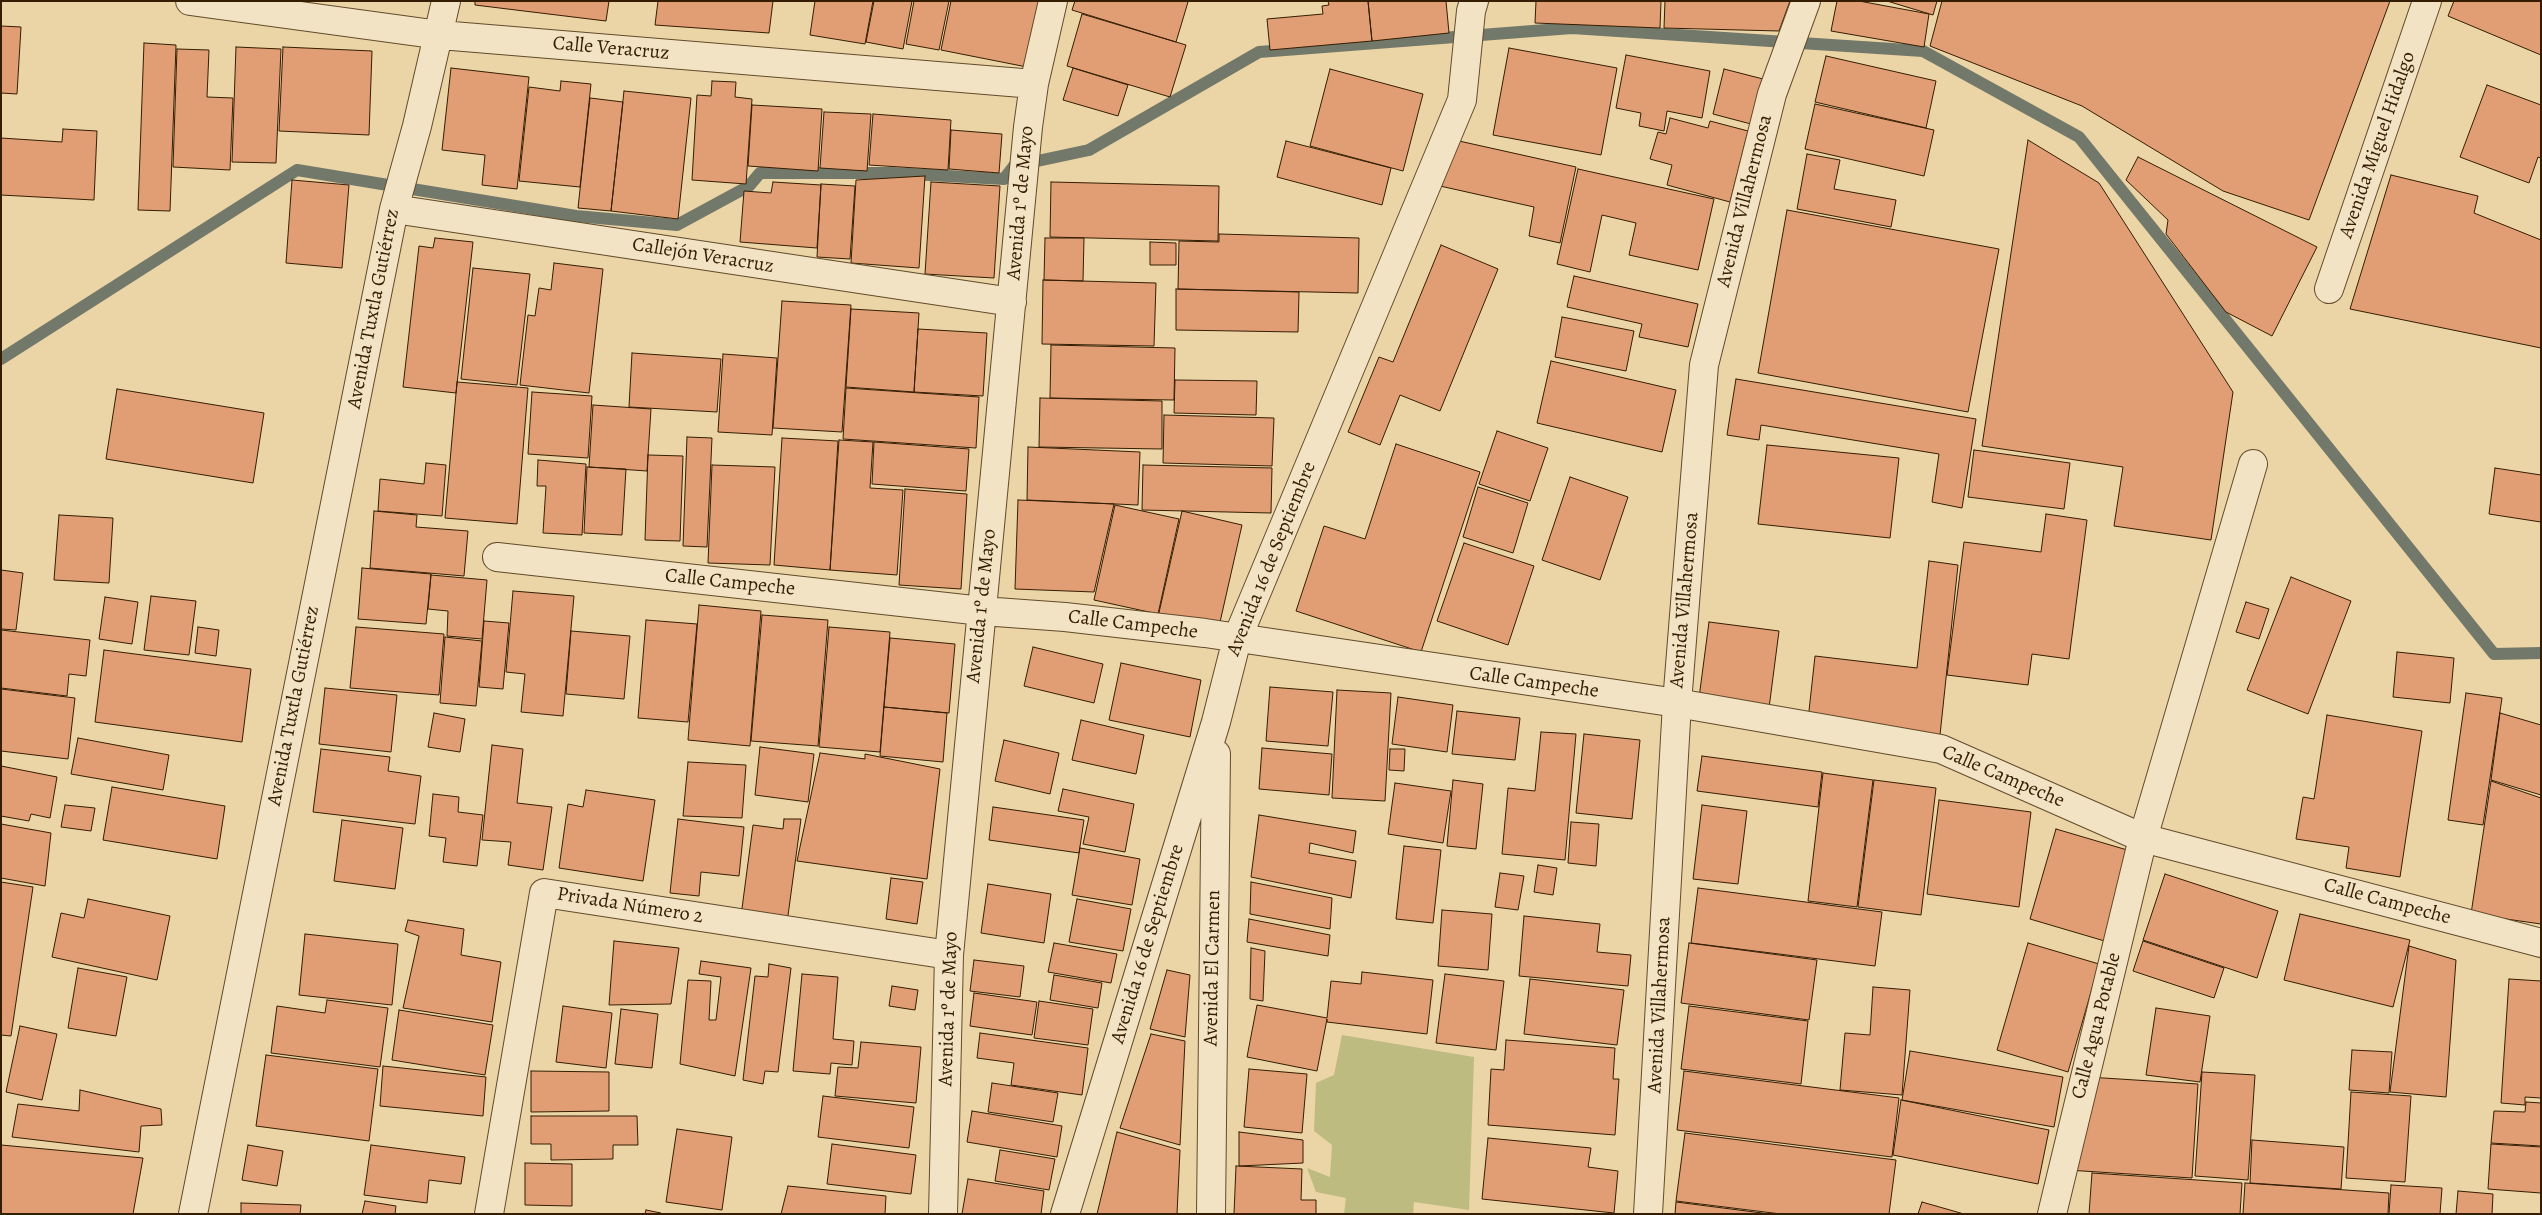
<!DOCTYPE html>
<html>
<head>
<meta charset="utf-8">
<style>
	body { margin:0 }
	#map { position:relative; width:2542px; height:1215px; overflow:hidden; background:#ebd4a5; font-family:Alegreya,serif }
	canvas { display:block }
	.frame { position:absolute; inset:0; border:2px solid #351d02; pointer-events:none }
</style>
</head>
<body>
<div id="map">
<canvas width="2542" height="1215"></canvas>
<div class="frame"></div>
</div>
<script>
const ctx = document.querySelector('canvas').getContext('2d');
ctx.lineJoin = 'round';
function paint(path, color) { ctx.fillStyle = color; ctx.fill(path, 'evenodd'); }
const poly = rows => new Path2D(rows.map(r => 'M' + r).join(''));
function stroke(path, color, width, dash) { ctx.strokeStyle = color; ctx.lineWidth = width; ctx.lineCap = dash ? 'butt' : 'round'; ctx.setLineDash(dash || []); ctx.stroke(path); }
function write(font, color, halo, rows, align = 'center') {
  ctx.font = font + ' Alegreya,serif'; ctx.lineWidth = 5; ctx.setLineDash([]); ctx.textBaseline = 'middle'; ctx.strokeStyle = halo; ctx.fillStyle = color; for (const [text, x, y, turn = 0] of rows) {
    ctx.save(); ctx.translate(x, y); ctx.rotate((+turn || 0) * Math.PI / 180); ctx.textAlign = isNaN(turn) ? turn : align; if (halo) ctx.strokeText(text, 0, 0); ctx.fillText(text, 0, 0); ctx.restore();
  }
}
paint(poly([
	[1342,1035,1474,1057,1469,1210,1414,1202,1413,1214,1344,1214,1346,1198,1316,1192,1307,1168,1330,1177,1332,1145,1314,1131,1316,1083,1334,1075]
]), '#bebb81');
stroke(poly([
	[1,359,297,170,576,216,677,225,749,186,760,173,891,173,1004,179,1014,166,1089,150,1259,52,1572,28,1923,51,2079,137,2494,654,2541,653]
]), '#72796a', 12);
const building = poly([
	[475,1,609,1,606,21,475,5,475,1],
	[658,1,773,1,769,33,655,25,658,1],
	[815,1,873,1,865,44,810,35,815,1],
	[874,1,912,1,903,49,866,42,874,1],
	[914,1,949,1,939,50,906,44,914,1],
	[951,1,1040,1,1027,67,941,50,951,1],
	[1075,1,1186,1,1188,2,1176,42,1072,10,1075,1],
	[1328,1,1368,1,1372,41,1270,50,1267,19,1323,14,1322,6,1329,5,1328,1],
	[1368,1,1446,1,1449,33,1372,41,1368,1],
	[1536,1,1661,1,1660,28,1535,23,1536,1],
	[1665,1,1790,1,1779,31,1664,28,1665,1],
	[1837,1,1859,1,1929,14,1924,47,1831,31,1837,1],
	[1887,1,1937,1,1933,15,1887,1],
	[1942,1,2390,1,2309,220,2223,191,2082,106,1930,46,1942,1],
	[2454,1,2541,1,2541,55,2448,16,2454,1],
	[1082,14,1186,45,1170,97,1067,66,1082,14],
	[1,26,21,27,17,94,1,93,1,26],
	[144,43,176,45,170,211,138,210,144,43],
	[236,47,281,49,276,163,232,162,236,47],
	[283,47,372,51,369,135,279,131,283,47],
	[1509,48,1617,68,1601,155,1493,135,1509,48],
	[177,49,209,50,207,97,233,98,230,170,173,167,177,49],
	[1626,55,1710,71,1702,118,1667,111,1664,131,1639,126,1641,113,1616,108,1626,55],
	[1826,56,1936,81,1926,128,1815,102,1826,56],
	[451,68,529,77,517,189,482,185,485,155,442,150,451,68],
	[1073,68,1128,85,1118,116,1063,100,1073,68],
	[1330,69,1423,94,1403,171,1310,146,1330,69],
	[1724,69,1763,79,1751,124,1713,114,1724,69],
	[561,81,591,84,580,187,519,181,529,87,560,91,561,81],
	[712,81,736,82,735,97,752,99,746,184,692,180,697,95,711,96,712,81],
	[2487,85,2541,105,2541,158,2538,157,2529,183,2460,157,2487,85],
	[624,91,691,98,678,219,611,211,624,91],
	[590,98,623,102,611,211,578,208,590,98],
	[1815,104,1934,130,1924,176,1805,149,1815,104],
	[752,105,822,109,818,171,748,166,752,105],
	[824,112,871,114,867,171,820,168,824,112],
	[873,114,951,120,948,170,869,165,873,114],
	[1670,118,1708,128,1710,121,1748,131,1730,202,1667,185,1672,165,1650,159,1658,132,1666,134,1670,118],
	[63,129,97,131,94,200,1,195,1,138,62,142,63,129],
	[951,130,1002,134,999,173,949,169,951,130],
	[1450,139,1576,167,1560,243,1529,236,1534,207,1440,186,1450,139],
	[2028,140,2099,183,2233,392,2211,540,2114,526,2123,467,1982,446,2028,140],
	[1286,141,1391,168,1382,205,1277,177,1286,141],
	[1807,154,1840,160,1834,189,1896,200,1891,227,1797,209,1807,154],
	[2138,157,2317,247,2272,336,2226,312,2166,234,2168,220,2126,180,2138,157],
	[1578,169,1714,199,1698,270,1629,255,1636,223,1602,215,1590,272,1557,264,1578,169],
	[2391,175,2478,196,2474,213,2541,240,2541,348,2350,309,2391,175],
	[925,176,919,268,851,263,856,180,925,176],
	[292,180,349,185,342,268,286,263,292,180],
	[773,182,821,185,817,248,740,242,744,191,771,193,773,182],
	[931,182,1000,186,994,278,925,274,931,182],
	[1051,182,1219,186,1218,241,1050,237,1051,182],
	[821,184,855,186,850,259,817,257,821,184],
	[1787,210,1999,249,1968,412,1758,373,1787,210],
	[1219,234,1359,238,1358,293,1178,289,1179,241,1219,242,1219,234],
	[435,238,473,242,456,393,403,387,419,246,433,248,435,238],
	[1045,238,1084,238,1083,281,1044,280,1045,238],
	[1150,242,1176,243,1176,265,1150,265,1150,242],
	[1441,245,1498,269,1440,411,1400,395,1380,445,1348,432,1379,357,1393,362,1441,245],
	[554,263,603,269,589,393,520,385,528,315,535,316,539,288,551,290,554,263],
	[473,268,530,274,517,385,461,379,473,268],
	[1574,276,1698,304,1688,347,1639,337,1642,324,1567,307,1574,276],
	[1043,280,1156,283,1154,346,1042,344,1043,280],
	[1176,289,1299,292,1298,332,1176,330,1176,289],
	[782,301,851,305,842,432,773,428,782,301],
	[851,309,919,313,914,392,846,387,851,309],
	[1562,317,1634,331,1626,371,1555,357,1562,317],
	[918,329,987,333,983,396,914,392,918,329],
	[1051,345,1175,348,1174,400,1050,398,1051,345],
	[632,353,721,359,717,412,629,407,632,353],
	[723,354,777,358,772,435,718,432,723,354],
	[1551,361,1676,390,1662,452,1537,423,1551,361],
	[1736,379,1976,419,1962,508,1932,502,1939,454,1761,425,1759,440,1727,435,1736,379],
	[1175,380,1257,381,1256,415,1174,413,1175,380],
	[457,382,528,388,517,524,445,518,457,382],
	[846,388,979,397,976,448,843,439,846,388],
	[117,389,264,413,253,483,106,459,117,389],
	[532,392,592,396,588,458,528,454,532,392],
	[1040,398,1162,401,1162,449,1039,447,1040,398],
	[593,405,651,409,647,471,589,467,593,405],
	[1164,415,1274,418,1272,466,1163,463,1164,415],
	[1497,431,1548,448,1530,501,1479,484,1497,431],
	[687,437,712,438,707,547,683,546,687,437],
	[782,438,838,441,830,570,774,565,782,438],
	[839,440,873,442,870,488,903,490,897,575,830,570,839,440],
	[874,442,969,449,966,491,872,484,874,442],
	[1396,444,1480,472,1421,652,1296,611,1324,526,1365,539,1396,444],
	[1767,445,1899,458,1890,538,1758,524,1767,445],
	[1028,447,1140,452,1138,505,1027,500,1028,447],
	[1974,450,2070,463,2064,509,1968,497,1974,450],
	[648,455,683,456,680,541,645,540,648,455],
	[538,460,586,464,582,535,543,533,546,486,537,486,538,460],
	[426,463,446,465,442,516,378,511,380,479,424,484,426,463],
	[712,465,775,467,770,565,708,563,712,465],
	[1143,465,1272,468,1271,513,1142,510,1143,465],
	[587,467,626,469,622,535,584,533,587,467],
	[2495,468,2541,475,2541,522,2489,514,2495,468],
	[1570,477,1628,497,1600,580,1542,560,1570,477],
	[1478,487,1528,503,1513,553,1463,537,1478,487],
	[905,489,967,494,961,589,899,585,905,489],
	[1018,500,1114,504,1094,592,1015,589,1018,500],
	[1115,505,1179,519,1158,614,1094,600,1115,505],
	[374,511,417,515,416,527,468,531,464,576,370,568,374,511],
	[1182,511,1242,525,1218,631,1158,617,1182,511],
	[2046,514,2087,520,2069,659,2032,654,2028,685,1947,675,1964,542,2041,552,2046,514],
	[59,515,113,518,109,583,54,580,59,515],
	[1464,543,1534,566,1508,645,1437,621,1464,543],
	[1929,561,1958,565,1940,735,1808,720,1815,656,1917,668,1929,561],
	[362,568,431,574,426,624,358,619,362,568],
	[1,570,23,573,16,630,1,629,1,570],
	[431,575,487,580,482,639,447,636,448,611,428,609,431,575],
	[2291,577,2351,601,2308,714,2247,690,2291,577],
	[513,591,574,596,563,716,521,712,525,674,506,672,513,591],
	[151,596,196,601,189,655,144,650,151,596],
	[105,597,138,602,132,644,99,639,105,597],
	[2246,602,2269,609,2259,639,2236,632,2246,602],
	[699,605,761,611,750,746,688,740,699,605],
	[762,615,828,620,818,746,751,741,762,615],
	[646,620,697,624,688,722,638,718,646,620],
	[484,621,509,623,503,689,479,687,484,621],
	[1709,622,1779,631,1769,708,1699,698,1709,622],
	[198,627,219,630,216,656,195,653,198,627],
	[356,627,444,634,439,695,350,688,356,627],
	[829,627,890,632,880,752,819,747,829,627],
	[1,630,90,640,86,676,69,674,67,696,1,688,1,630],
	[571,631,630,636,624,699,566,694,571,631],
	[445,637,482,641,476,706,440,703,445,637],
	[890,638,955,644,949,713,884,707,890,638],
	[1033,647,1103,664,1094,703,1024,686,1033,647],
	[104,650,251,669,242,742,95,722,104,650],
	[2397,652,2454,658,2450,703,2393,697,2397,652],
	[1121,663,1201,680,1190,737,1109,720,1121,663],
	[1270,687,1333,692,1328,746,1266,741,1270,687],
	[325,688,397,695,391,752,319,744,325,688],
	[1,689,75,698,68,759,1,751,1,689],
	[1337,690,1391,693,1385,801,1332,798,1337,690],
	[2466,693,2502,698,2483,825,2448,820,2466,693],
	[1398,697,1453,705,1447,752,1392,744,1398,697],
	[884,707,947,713,943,762,880,756,884,707],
	[1457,711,1520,718,1515,760,1452,754,1457,711],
	[434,713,465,719,460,752,428,747,434,713],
	[2500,713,2541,725,2541,795,2491,780,2500,713],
	[2327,715,2422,731,2400,877,2346,868,2349,847,2296,839,2303,797,2314,799,2327,715],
	[1081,720,1144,735,1136,774,1072,760,1081,720],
	[1541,732,1576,734,1565,860,1502,854,1508,788,1535,791,1541,732],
	[1584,734,1640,740,1632,819,1576,813,1584,734],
	[78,738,169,755,163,790,71,774,78,738],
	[1004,740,1059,753,1050,794,995,781,1004,740],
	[492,745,523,749,517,803,552,807,543,870,508,865,511,842,482,840,492,745],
	[760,747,814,754,808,802,755,795,760,747],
	[1262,748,1332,754,1329,795,1259,789,1262,748],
	[321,749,390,757,388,771,421,776,415,824,313,812,321,749],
	[1390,749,1405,749,1404,771,1389,770,1390,749],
	[820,753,865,759,865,754,940,769,927,879,797,861,820,753],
	[1702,756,1822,772,1818,807,1697,791,1702,756],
	[688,762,746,765,742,818,683,816,688,762],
	[1,766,57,777,50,818,31,814,29,821,1,816,1,766],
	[1823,773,1873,780,1857,907,1808,901,1823,773],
	[1453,780,1483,784,1476,849,1447,846,1453,780],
	[1874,780,1936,788,1921,915,1858,907,1874,780],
	[2491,781,2541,798,2541,924,2471,914,2491,781],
	[1395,783,1451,791,1443,843,1388,834,1395,783],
	[112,787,225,806,217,859,103,840,112,787],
	[1063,789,1134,804,1125,852,1083,844,1089,817,1058,811,1063,789],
	[586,790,655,800,643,881,559,868,568,804,583,807,586,790],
	[433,794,459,797,458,812,483,815,477,866,443,862,446,838,429,836,433,794],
	[1939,800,2031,812,2019,907,1927,894,1939,800],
	[65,805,95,808,91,831,61,827,65,805],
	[1702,805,1747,811,1738,884,1693,879,1702,805],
	[993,807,1084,820,1079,853,989,840,993,807],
	[1259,815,1356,831,1353,853,1310,843,1309,853,1356,861,1351,898,1251,877,1259,815],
	[678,819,744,827,739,876,701,872,699,896,670,893,678,819],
	[784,819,801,819,787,923,741,916,753,825,783,829,784,819],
	[342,820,403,828,395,889,334,881,342,820],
	[1571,822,1599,824,1596,866,1568,863,1571,822],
	[1,824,51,833,45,886,1,878,1,824],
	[2056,829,2134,852,2108,942,2030,919,2056,829],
	[1404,846,1441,850,1433,923,1396,919,1404,846],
	[1080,848,1140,859,1132,905,1072,895,1080,848],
	[1538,865,1557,868,1553,895,1534,892,1538,865],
	[1500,873,1524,876,1518,910,1495,907,1500,873],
	[2165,874,2278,911,2257,978,2143,940,2165,874],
	[891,878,923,882,917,924,886,919,891,878],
	[1,882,33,887,11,1036,1,1035,1,882],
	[1251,882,1332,898,1330,929,1250,914,1251,882],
	[988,884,1051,894,1044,943,981,933,988,884],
	[1698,888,1882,912,1875,966,1691,943,1698,888],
	[88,899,170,916,157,980,52,957,61,913,84,918,88,899],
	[1077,899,1131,909,1123,951,1069,942,1077,899],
	[1442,910,1492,914,1488,970,1438,966,1442,910],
	[2300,914,2410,940,2393,1007,2284,980,2300,914],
	[1524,916,1600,924,1597,952,1631,955,1628,986,1519,976,1524,916],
	[1249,919,1330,935,1328,956,1247,942,1249,919],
	[408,920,464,929,461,955,501,962,492,1022,403,1008,419,936,405,931,408,920],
	[305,934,398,944,392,1005,299,995,305,934],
	[614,941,679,948,671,1004,609,1005,614,941],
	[2143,941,2224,968,2214,998,2133,971,2143,941],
	[1054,943,1117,954,1111,983,1048,972,1054,943],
	[1689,943,1817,960,1809,1020,1681,1003,1689,943],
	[2028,943,2099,964,2068,1072,1997,1050,2028,943],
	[2409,946,2456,960,2446,1097,2390,1092,2409,946],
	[1251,948,1265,951,1263,1001,1250,999,1251,948],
	[974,960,1024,966,1020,997,970,991,974,960],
	[701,961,751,968,735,1076,680,1064,688,980,711,981,709,1020,716,1020,721,977,699,974,701,961],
	[769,964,791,968,778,1072,765,1071,763,1084,743,1080,755,976,768,977,769,964],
	[78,968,127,977,116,1036,68,1028,78,968],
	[1167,970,1190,975,1185,1037,1150,1029,1167,970],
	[1362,972,1433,980,1427,1034,1327,1022,1327,1019,1317,1071,1247,1057,1257,1005,1327,1018,1331,981,1361,984,1362,972],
	[802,974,838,977,833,1039,854,1041,852,1065,831,1063,830,1074,793,1071,802,974],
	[1445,974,1504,981,1496,1050,1436,1043,1445,974],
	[1054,975,1102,983,1098,1008,1050,1000,1054,975],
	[1530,979,1624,990,1617,1045,1524,1034,1530,979],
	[2509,979,2541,981,2541,1098,2525,1097,2525,1105,2501,1103,2509,979],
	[892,986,918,990,915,1010,889,1006,892,986],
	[1873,987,1910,990,1902,1095,1840,1090,1845,1033,1870,1035,1873,987],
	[974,993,1037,1002,1032,1035,970,1026,974,993],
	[327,1000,388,1008,380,1067,271,1053,277,1006,325,1013,327,1000],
	[1039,1001,1093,1009,1088,1045,1034,1038,1039,1001],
	[563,1006,612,1013,606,1068,556,1062,563,1006],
	[1689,1006,1808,1021,1801,1084,1681,1069,1689,1006],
	[2156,1008,2210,1016,2200,1082,2146,1075,2156,1008],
	[621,1009,658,1014,652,1068,615,1064,621,1009],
	[399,1010,493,1025,485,1075,392,1060,399,1010],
	[20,1026,57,1034,42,1100,6,1092,20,1026],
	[980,1033,1088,1048,1082,1095,1011,1085,1014,1063,977,1058,980,1033],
	[1151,1034,1185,1041,1180,1145,1120,1128,1151,1034],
	[1506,1040,1615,1048,1613,1079,1619,1079,1615,1135,1488,1125,1491,1069,1504,1070,1506,1040],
	[861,1042,921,1047,916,1103,835,1096,838,1067,858,1068,861,1042],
	[2352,1050,2392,1052,2389,1093,2349,1090,2352,1050],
	[1910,1051,2063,1077,2054,1127,1902,1100,1910,1051],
	[266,1055,378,1069,369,1141,256,1126,266,1055],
	[383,1066,486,1077,483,1116,380,1106,383,1066],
	[1249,1069,1307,1074,1302,1133,1244,1127,1249,1069],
	[531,1071,609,1072,609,1111,531,1112,531,1071],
	[1684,1071,1899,1098,1892,1157,1677,1130,1684,1071],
	[2202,1072,2255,1075,2248,1180,2195,1176,2202,1072],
	[2088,1077,2198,1084,2192,1178,2067,1170,2088,1077],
	[992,1083,1058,1093,1053,1122,988,1112,992,1083],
	[80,1090,161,1109,162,1125,141,1126,139,1152,12,1137,18,1104,79,1111,80,1090],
	[2351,1092,2411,1096,2405,1182,2346,1178,2351,1092],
	[823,1096,914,1107,909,1148,818,1137,823,1096],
	[1901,1100,2049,1130,2038,1184,1893,1155,1901,1100],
	[2526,1102,2541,1103,2541,1146,2491,1143,2494,1111,2525,1112,2526,1102],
	[972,1111,1062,1126,1057,1157,967,1142,972,1111],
	[531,1116,637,1116,638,1145,613,1145,613,1159,551,1160,551,1144,531,1144,531,1116],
	[677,1129,732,1137,722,1210,666,1202,677,1129],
	[1117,1132,1180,1150,1177,1214,1097,1214,1117,1132],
	[1239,1132,1303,1140,1303,1163,1239,1166,1239,1132],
	[1685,1133,1896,1160,1889,1214,1781,1214,1676,1201,1685,1133],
	[1488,1138,1591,1148,1588,1167,1618,1171,1614,1213,1482,1199,1488,1138],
	[2252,1140,2344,1147,2341,1189,2250,1183,2252,1140],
	[832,1144,916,1155,911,1194,827,1184,832,1144],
	[2491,1144,2541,1147,2541,1193,2488,1189,2491,1144],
	[1,1145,143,1158,133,1214,1,1214,1,1145],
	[248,1145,283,1151,277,1186,242,1180,248,1145],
	[371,1145,465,1157,461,1184,429,1180,427,1203,364,1195,371,1145],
	[1000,1150,1055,1159,1049,1190,995,1181,1000,1150],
	[525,1163,572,1164,572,1206,525,1205,525,1163],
	[1236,1166,1302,1169,1301,1200,1316,1200,1316,1214,1234,1214,1236,1166],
	[2092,1173,2242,1183,2240,1214,2089,1214,2092,1173],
	[968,1179,1044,1191,1041,1214,962,1214,968,1179],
	[2245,1183,2389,1193,2388,1214,2243,1214,2245,1183],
	[2391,1185,2442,1188,2440,1214,2389,1214,2391,1185],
	[788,1186,886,1196,885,1214,781,1214,788,1186],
	[2458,1191,2493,1194,2492,1214,2456,1214,2458,1191],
	[365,1201,396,1206,395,1214,362,1214,365,1201],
	[1676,1202,1770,1214,1675,1214,1676,1202],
	[1922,1202,1964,1214,1918,1214,1922,1202],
	[241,1203,301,1205,300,1214,241,1214,241,1203],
	[646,1210,661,1213,661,1214,645,1214,646,1210]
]);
paint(building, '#e19e75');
stroke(building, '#351d02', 1);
const minor = poly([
	[190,1,440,35,1034,84],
	[394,209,1012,302],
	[2329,289,2427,1],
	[497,557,982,611,1065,617,1205,633,1677,703,1941,749,2143,838,2541,943],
	[193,1214,394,209,417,126,446,1],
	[489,1214,544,893,949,955],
	[943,1214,949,955,1028,127,1034,84,1053,1],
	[1065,1214,1216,722,1237,639,1462,100,1471,11,1474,1],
	[1211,1214,1216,754],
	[1648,1214,1677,703,1704,365,1772,94,1806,1],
	[2052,1214,2143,838,2253,464]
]);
stroke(minor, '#624b2b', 30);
stroke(minor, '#f2e3c4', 28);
write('20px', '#351d02', '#f2e3c4', [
	["Calle Veracruz",611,49,5],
	["Avenida Miguel Hidalgo",2378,145,-71],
	["Avenida Villahermosa",1745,201,-76],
	["Avenida 1º de Mayo",1021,203,-85],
	["Callejón Veracruz",703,256,9],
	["Avenida Tuxtla Gutiérrez",374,309,-79],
	["Avenida 16 de Septiembre",1272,559,-68],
	["Calle Campeche",730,583,6],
	["Avenida Villahermosa",1685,600,-85],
	["Avenida 1º de Mayo",982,606,-84],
	["Calle Campeche",1133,625,7],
	["Calle Campeche",1534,683,8],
	["Avenida Tuxtla Gutiérrez",294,706,-79],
	["Calle Campeche",2003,777,23],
	["Calle Campeche",2387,902,15],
	["Privada Número 2",630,906,9],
	["Avenida 16 de Septiembre",1148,944,-73],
	["Avenida El Carmen",1213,968,-89],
	["Avenida Villahermosa",1660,1005,-87],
	["Avenida 1º de Mayo",949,1009,-88],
	["Calle Agua Potable",2097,1026,-76]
]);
</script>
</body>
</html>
